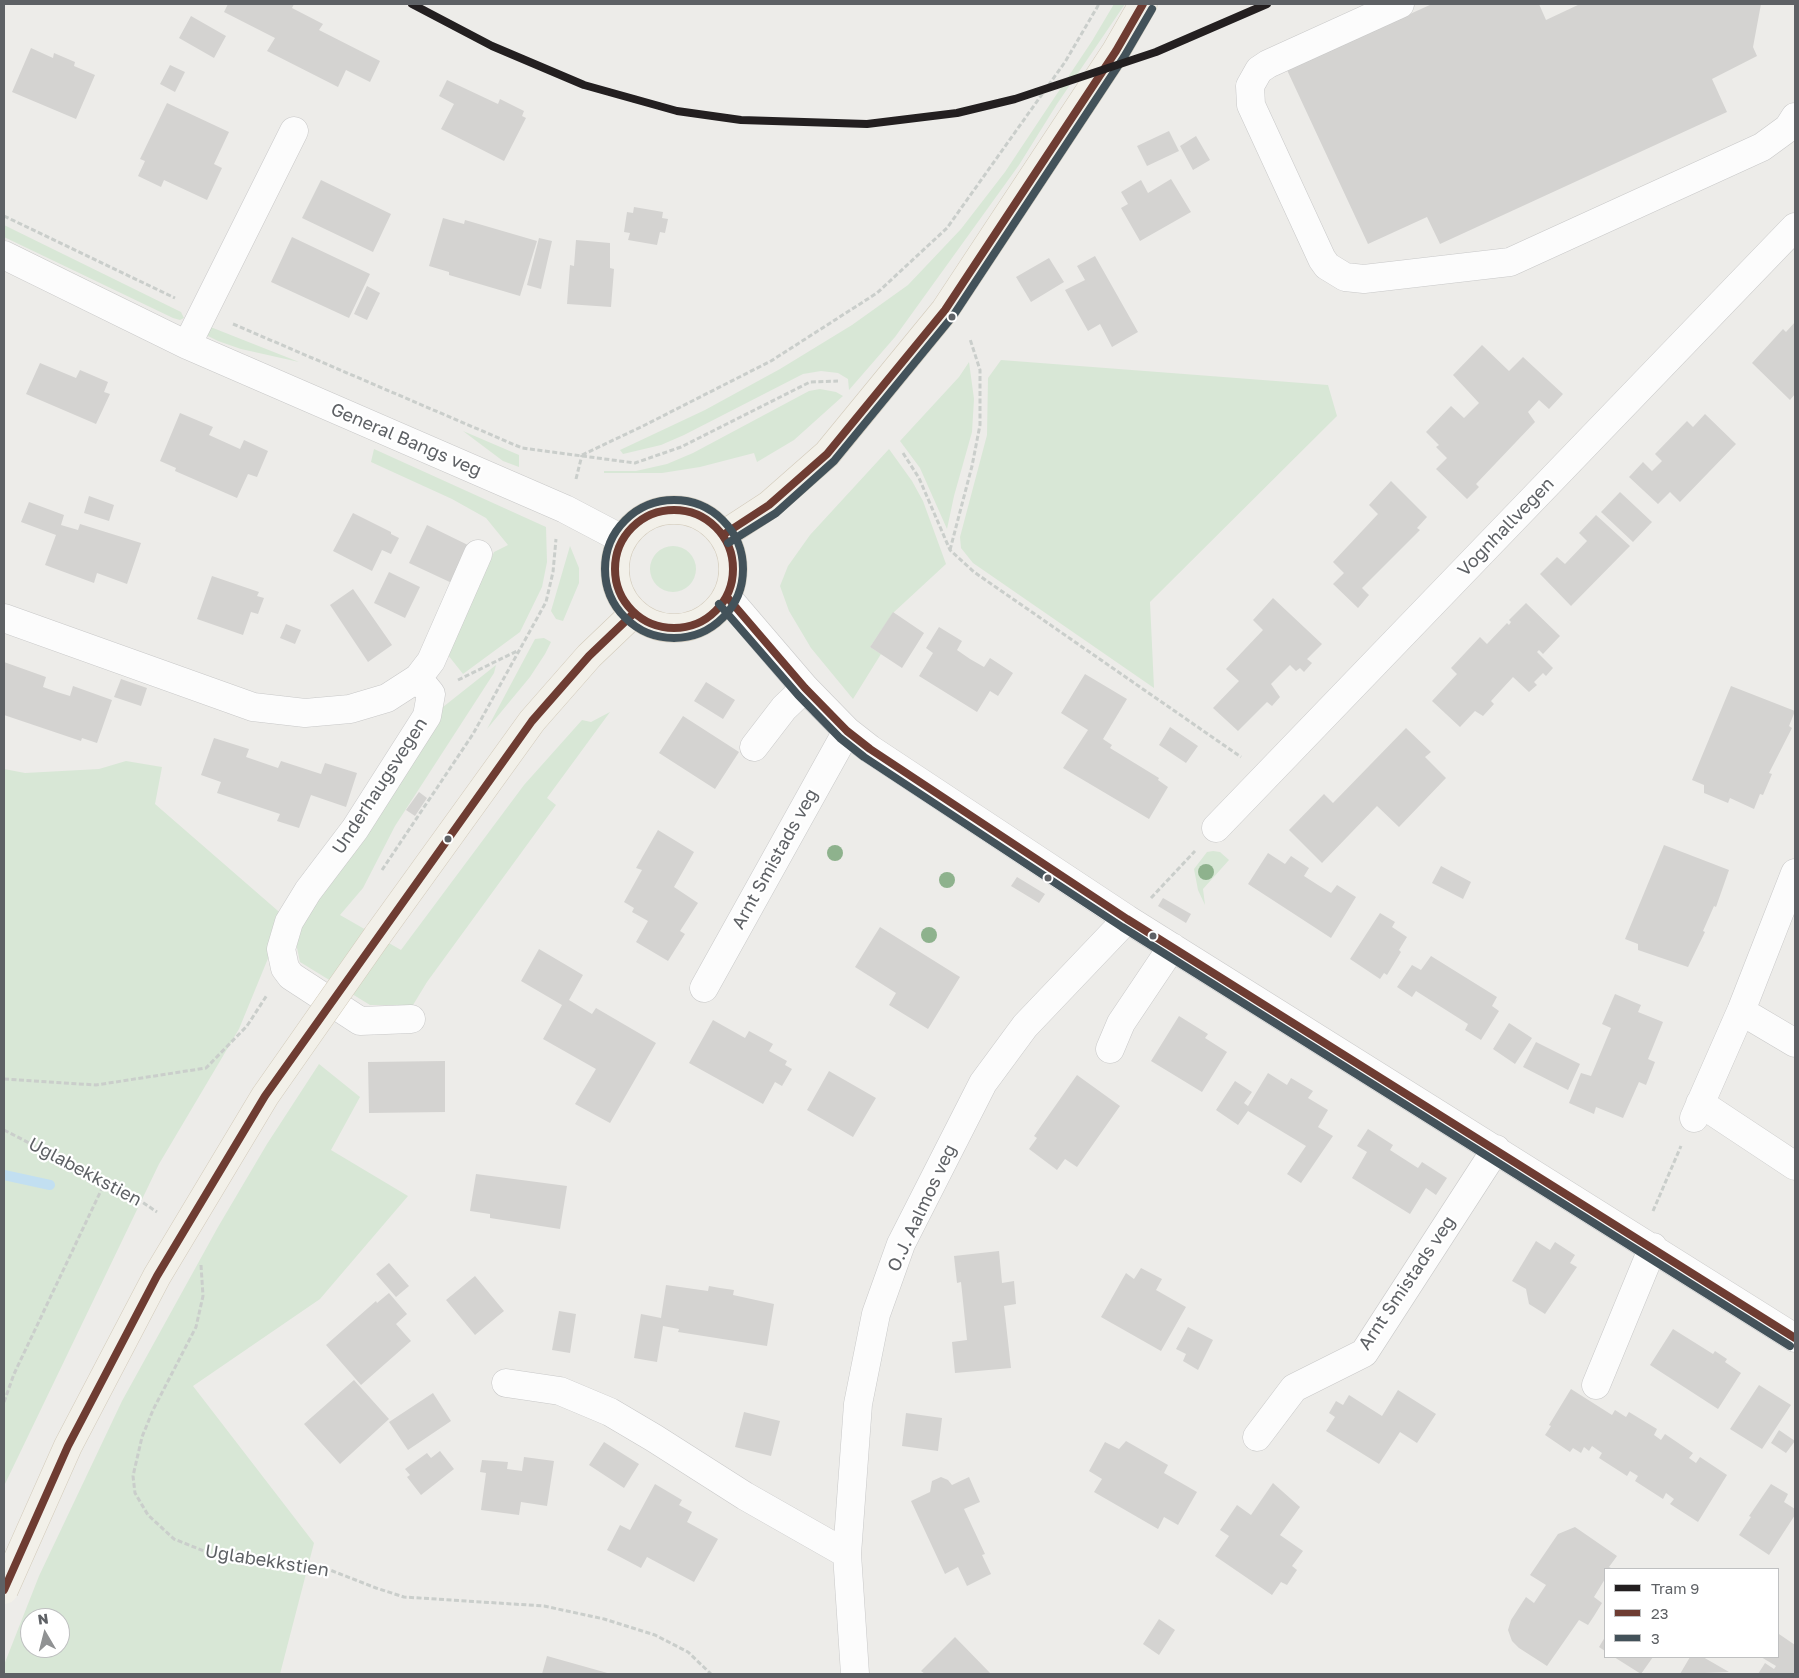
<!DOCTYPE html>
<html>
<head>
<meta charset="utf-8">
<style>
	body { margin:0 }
	#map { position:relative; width:1799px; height:1678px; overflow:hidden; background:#edece9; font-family:"Golos Text",sans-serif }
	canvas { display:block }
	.frame { position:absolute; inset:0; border:5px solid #5e6165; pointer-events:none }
	.legend { position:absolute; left:1604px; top:1568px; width:175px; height:90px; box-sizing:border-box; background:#fff; border:1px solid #bfc0c1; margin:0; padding:6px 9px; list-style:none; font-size:15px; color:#5e6165 }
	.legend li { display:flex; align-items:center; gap:10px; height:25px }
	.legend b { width:25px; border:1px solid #bfc0c1 }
	.north { position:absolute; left:20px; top:1608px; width:50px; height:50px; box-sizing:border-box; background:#fff; border:1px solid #bfc0c1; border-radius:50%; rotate:352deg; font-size:14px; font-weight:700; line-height:20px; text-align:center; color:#5e6165 }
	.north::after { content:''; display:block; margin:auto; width:18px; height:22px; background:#909293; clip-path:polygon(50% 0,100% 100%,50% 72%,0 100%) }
</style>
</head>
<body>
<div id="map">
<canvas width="1799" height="1678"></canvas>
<div class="frame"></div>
<ul class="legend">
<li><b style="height:6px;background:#231f20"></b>Tram 9</li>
<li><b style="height:6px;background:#6e3c32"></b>23</li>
<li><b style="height:6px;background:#43525a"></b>3</li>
</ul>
<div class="north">N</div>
</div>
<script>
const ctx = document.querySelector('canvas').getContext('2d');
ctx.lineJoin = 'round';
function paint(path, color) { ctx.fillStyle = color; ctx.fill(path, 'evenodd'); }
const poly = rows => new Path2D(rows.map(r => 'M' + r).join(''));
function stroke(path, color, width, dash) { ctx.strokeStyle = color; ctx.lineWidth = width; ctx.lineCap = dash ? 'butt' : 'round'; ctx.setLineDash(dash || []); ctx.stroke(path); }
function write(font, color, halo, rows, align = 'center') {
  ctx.font = font + ' "Golos Text",sans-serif'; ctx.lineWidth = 4.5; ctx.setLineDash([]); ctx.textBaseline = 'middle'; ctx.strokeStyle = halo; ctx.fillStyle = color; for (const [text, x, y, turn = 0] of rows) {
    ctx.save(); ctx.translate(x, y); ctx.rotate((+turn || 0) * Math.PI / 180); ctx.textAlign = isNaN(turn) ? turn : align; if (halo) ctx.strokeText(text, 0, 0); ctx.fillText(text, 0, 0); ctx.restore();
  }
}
paint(poly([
	[1114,4,1125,4,1057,104,1019,165,895,337,849,390,848,379,838,373,821,371,803,374,684,435,661,445,623,454,620,450,705,410,780,369,852,325,908,285,961,229,1005,172,1092,41],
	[4,225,181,312,184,318,180,320,173,318,4,237],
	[208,326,299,362,241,349,218,341,202,333],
	[1001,360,1328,385,1337,416,1150,602,1154,688,973,563,961,548,960,537,987,435,988,378],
	[969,362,974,399,972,432,954,496,947,529,920,468,900,441,959,377],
	[820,389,836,392,843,396,794,440,757,462,754,453,700,467,662,473,604,473,604,471,636,471,667,464,693,453,809,391],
	[463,431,519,455,519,467,503,461],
	[374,449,546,527,547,562,542,587,520,632,463,674,448,655,494,552,508,545,486,518,452,499,371,462],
	[889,449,912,481,923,501,946,564,893,613,870,647,881,654,853,699,811,648,789,611,780,586,788,566,810,535],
	'650 569a23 23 0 1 1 46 0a23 23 0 1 1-46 0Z',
	[570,546,579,568,579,583,563,621,556,619,551,611],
	[544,638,551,642,545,654,530,677,487,729,535,639],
	[496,665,494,673,395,826,363,888,340,915,401,950,524,785,582,720,591,722,610,712,547,798,556,805,427,982,413,1005,370,1005,300,962,296,943,300,924,428,734,443,707],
	[126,761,162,767,155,804,285,917,239,1029,159,1164,4,1486,4,769,25,773,99,769],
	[1213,851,1220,852,1229,860,1203,889,1205,905,1198,890,1194,869,1207,852],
	[319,1064,360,1097,331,1150,408,1196,320,1299,193,1386,314,1543,280,1674,4,1674,4,1665,39,1576,122,1401,218,1227,267,1144],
	[30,1618,60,1618,60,1648,30,1648]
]), '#d8e7d6');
stroke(poly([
	[4,1175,50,1185]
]), '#c2dff1', 10);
paint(poly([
	[228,4,294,4,292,8,323,24,319,30,380,61,370,82,346,70,338,87,267,51,275,38,224,12],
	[1432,4,1539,4,1546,20,1580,4,1761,4,1753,47,1757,56,1712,79,1727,112,1440,244,1427,217,1368,244,1287,70],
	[191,16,226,36,214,58,179,38],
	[31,48,53,58,54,53,75,62,74,66,95,75,76,119,12,92],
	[170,65,185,72,175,92,160,84],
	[447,80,498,104,500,99,524,111,522,116,526,118,504,161,441,129,454,104,439,96],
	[167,103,229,132,214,164,222,168,207,200,164,180,161,187,138,176,145,161,140,159],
	[1169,131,1179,151,1147,166,1137,146],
	[1196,136,1210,160,1193,170,1180,146],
	[1171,179,1191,212,1140,241,1121,208,1128,204,1121,192,1141,180,1148,193],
	[321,180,391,214,373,252,302,218],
	[634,207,663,212,662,218,668,219,665,233,660,232,657,245,628,240,630,233,624,232,627,212,633,213],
	[443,218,464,224,465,220,537,241,520,296,449,275,449,272,429,266],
	[292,237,370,274,349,318,271,282],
	[539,238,552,241,541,289,527,285],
	[576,240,610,243,610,268,614,269,611,307,567,304,570,265,574,266],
	[1095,256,1138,332,1112,347,1100,324,1088,331,1065,290,1085,280,1077,266],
	[1049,258,1064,282,1031,302,1016,277],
	[367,286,380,293,367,320,354,314],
	[1795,322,1795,394,1790,400,1752,363,1783,329,1786,332],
	[1482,345,1509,371,1523,357,1563,394,1549,409,1539,400,1528,412,1535,422,1476,484,1479,487,1467,499,1436,469,1447,458,1436,447,1439,445,1426,432,1451,406,1464,418,1479,403,1453,375],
	[40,363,76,378,80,370,108,382,104,392,110,394,96,424,26,394],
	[180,413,213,427,209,435,240,449,244,440,268,451,257,477,248,474,237,498,175,471,176,468,160,461],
	[1705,414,1736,444,1680,502,1670,492,1658,504,1629,477,1643,462,1652,471,1662,461,1655,454,1687,421,1693,427],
	[1391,481,1427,517,1417,528,1420,530,1362,588,1369,595,1358,608,1333,584,1344,573,1333,562,1378,514,1369,505],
	[1620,492,1652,522,1633,542,1601,512],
	[89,496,114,505,109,521,84,513],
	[29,502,64,515,61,525,78,530,80,524,141,543,127,584,97,573,94,583,45,565,56,535,21,522],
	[353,513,391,532,391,534,399,538,391,554,382,550,372,571,333,551],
	[1596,515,1630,546,1571,606,1540,574,1557,557,1565,564,1587,541,1579,533],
	[427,525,472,547,454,584,409,563],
	[389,572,420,587,405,618,374,603],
	[212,576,259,592,257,596,264,598,258,614,251,612,243,635,197,619],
	[353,589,392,645,368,662,330,605],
	[1273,598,1322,644,1307,659,1312,663,1304,672,1300,668,1296,671,1290,665,1271,684,1280,697,1272,706,1267,702,1238,731,1213,708,1239,681,1226,669,1263,630,1253,620],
	[1526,603,1560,636,1543,654,1539,650,1537,652,1553,668,1546,676,1543,673,1534,682,1537,685,1529,692,1513,677,1491,701,1494,704,1483,716,1475,711,1460,727,1432,701,1457,674,1451,668,1480,637,1487,644,1507,623,1509,625,1511,622,1509,620],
	[893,612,924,633,902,668,870,647],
	[286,624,301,630,295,644,280,638],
	[939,627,962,641,957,650,970,659,984,667,990,658,1013,673,998,696,990,691,977,712,919,676,933,653,926,648],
	[4,662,46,677,43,687,57,692,70,696,73,686,112,700,97,743,82,738,81,741,4,715],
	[1085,674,1127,699,1103,739,1112,745,1110,748,1159,778,1158,780,1168,787,1149,819,1063,768,1088,730,1061,713],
	[121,679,147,688,141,706,114,697],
	[706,682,735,700,723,719,694,701],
	[1731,686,1795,711,1789,726,1792,728,1769,773,1772,774,1763,795,1760,794,1754,809,1730,798,1728,803,1704,793,1704,785,1692,780],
	[683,716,739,752,715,789,659,753],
	[1170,727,1198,746,1186,763,1159,745],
	[1406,728,1431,752,1425,757,1446,778,1399,827,1377,806,1322,863,1289,830,1324,794,1333,803],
	[214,738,249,749,246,757,278,768,281,761,321,774,325,763,357,773,346,807,311,795,299,828,277,821,280,814,217,793,221,782,201,775],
	[419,792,427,798,415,816,406,810],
	[658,830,694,852,674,887,698,903,680,931,685,934,668,961,636,942,648,921,632,912,634,908,624,902,642,870,636,868],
	[1664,845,1729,870,1716,907,1714,906,1703,931,1705,932,1688,967,1638,950,1638,944,1625,939],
	[1268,853,1285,864,1291,856,1309,868,1304,876,1318,885,1331,893,1337,885,1356,897,1331,938,1248,884],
	[1441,866,1471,882,1463,899,1432,883],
	[1017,877,1045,894,1039,903,1011,886],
	[1163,898,1191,914,1186,923,1158,906],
	[1380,913,1395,922,1392,927,1407,937,1399,950,1401,952,1387,975,1384,973,1380,979,1350,959],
	[880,927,960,977,928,1029,889,1005,896,993,855,967],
	[539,949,583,975,569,1000,592,1014,596,1008,656,1043,610,1123,575,1104,596,1069,543,1039,562,1005,521,981],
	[1431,956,1497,997,1492,1006,1499,1011,1481,1040,1465,1030,1468,1024,1416,991,1412,997,1397,987,1412,965,1421,970],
	[1615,994,1641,1005,1638,1012,1663,1022,1648,1059,1655,1062,1646,1085,1639,1082,1623,1118,1596,1107,1594,1114,1569,1103,1581,1073,1591,1076,1611,1028,1602,1024],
	[1179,1016,1208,1034,1205,1038,1227,1052,1202,1092,1151,1061],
	[713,1020,745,1038,749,1031,773,1044,769,1051,787,1061,785,1065,792,1069,782,1086,775,1082,763,1104,689,1063],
	[1509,1023,1532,1038,1515,1064,1493,1049],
	[1536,1042,1580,1064,1568,1090,1523,1067],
	[445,1061,445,1112,369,1113,368,1062],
	[829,1071,876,1098,853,1137,807,1110],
	[1268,1073,1287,1085,1291,1078,1313,1091,1308,1098,1328,1110,1318,1127,1333,1136,1301,1183,1287,1174,1306,1146,1248,1111,1238,1125,1216,1110,1235,1081,1252,1092,1244,1103,1248,1106],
	[1077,1075,1120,1106,1077,1167,1065,1159,1057,1170,1029,1149,1037,1138,1034,1136],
	[1368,1129,1393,1145,1390,1150,1418,1168,1422,1162,1447,1178,1436,1195,1426,1188,1410,1214,1352,1178,1367,1152,1357,1146],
	[476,1174,567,1186,560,1229,490,1218,490,1214,470,1211],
	[1536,1241,1550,1250,1555,1242,1575,1255,1570,1263,1577,1267,1545,1314,1529,1304,1526,1289,1512,1281],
	[999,1251,1002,1283,1014,1281,1016,1304,1004,1306,1011,1368,955,1373,952,1342,967,1340,961,1282,957,1283,954,1256],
	[389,1263,409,1286,396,1297,376,1274],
	[1141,1268,1162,1279,1156,1290,1186,1307,1161,1351,1101,1317,1126,1273,1134,1279],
	[475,1276,504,1311,475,1335,446,1300],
	[666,1285,708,1291,709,1286,720,1288,734,1290,733,1295,774,1304,767,1346,678,1332,679,1329,663,1326,657,1362,634,1358,641,1314,661,1318],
	[389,1293,407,1314,396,1324,411,1341,361,1385,326,1345,376,1301,377,1303],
	[559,1311,576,1314,570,1353,552,1350],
	[1188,1327,1213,1340,1198,1370,1183,1361,1186,1354,1176,1349],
	[1673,1329,1713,1354,1715,1351,1727,1359,1725,1362,1741,1373,1718,1409,1650,1365],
	[354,1380,389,1419,340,1464,304,1424],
	[1759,1385,1791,1405,1762,1449,1730,1429],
	[1571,1389,1612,1415,1615,1410,1626,1417,1629,1412,1657,1429,1654,1435,1661,1440,1665,1434,1693,1453,1689,1458,1696,1463,1700,1457,1727,1475,1698,1522,1670,1504,1674,1499,1666,1493,1663,1499,1635,1481,1638,1476,1630,1471,1627,1476,1599,1458,1602,1453,1592,1446,1589,1451,1584,1447,1581,1453,1573,1448,1570,1452,1545,1435,1551,1426,1549,1425],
	[1398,1390,1436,1414,1417,1443,1400,1432,1379,1464,1326,1431,1335,1417,1329,1413,1336,1401,1343,1405,1349,1395,1382,1416],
	[433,1393,451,1421,408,1450,389,1422],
	[744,1412,780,1421,771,1456,735,1447],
	[906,1413,942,1418,938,1451,902,1446],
	[1779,1430,1795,1441,1786,1453,1771,1443],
	[1126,1441,1168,1465,1164,1473,1197,1492,1178,1525,1164,1517,1158,1529,1094,1492,1102,1479,1089,1471,1105,1442,1119,1449],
	[604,1442,639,1464,624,1488,589,1465],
	[440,1451,454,1469,421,1495,407,1477,410,1475,405,1469,427,1453,431,1458],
	[524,1457,554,1461,547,1506,521,1502,519,1515,481,1510,486,1473,480,1472,482,1460,508,1462,507,1469,522,1471],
	[941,1477,948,1480,952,1485,969,1477,980,1502,964,1509,985,1554,982,1555,991,1574,967,1586,958,1567,945,1574,911,1501,930,1492,932,1481],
	[1273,1483,1300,1507,1280,1535,1303,1551,1292,1566,1297,1570,1287,1585,1281,1582,1272,1595,1215,1556,1229,1536,1220,1530,1237,1505,1251,1515],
	[655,1484,682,1500,679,1505,692,1512,687,1522,718,1539,694,1582,647,1557,641,1568,607,1550,620,1525,630,1530],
	[1771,1484,1788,1494,1784,1502,1795,1509,1795,1515,1769,1555,1739,1535,1751,1517,1749,1516],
	[1575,1527,1617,1556,1609,1567,1613,1569,1605,1569,1605,1579,1594,1597,1602,1603,1594,1616,1588,1625,1579,1620,1547,1666,1519,1648,1512,1641,1508,1630,1511,1620,1526,1597,1534,1603,1546,1585,1530,1575,1558,1534],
	[1159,1619,1175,1630,1159,1655,1143,1644],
	[1779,1634,1795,1645,1795,1674,1758,1674,1765,1663,1774,1669,1776,1666,1761,1657,1778,1657],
	[955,1637,991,1674,925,1674,921,1671],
	[1605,1637,1605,1651,1599,1647],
	[547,1656,611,1674,542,1674],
	[1614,1657,1653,1657,1641,1674],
	[1690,1657,1703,1657,1729,1672,1680,1674]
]), '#d4d3d1');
const minor = poly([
	[1400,4,1268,64,1259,70,1250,86,1251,105,1322,259,1327,266,1345,277,1364,279,1510,262,1762,147,1788,128,1795,117],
	[4,255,187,345,565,509,622,539],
	[187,345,294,131],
	[727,597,805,688,847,731,870,749,1127,919,1795,1338],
	[4,618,253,707,305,713,350,709,387,698,418,678,431,661,478,554],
	[754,747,784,708,805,688],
	[1216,828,1795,227],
	[704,988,847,731],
	[1741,1011,1795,1043],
	[411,1019,360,1021,291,976,285,968,281,949,289,922,308,891,355,829,427,716,431,694,418,678],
	[1110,1049,1121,1023,1172,947],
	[1700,1103,1795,1166],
	[1694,1118,1741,1011,1795,873],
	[506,1383,560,1391,610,1412,654,1438,745,1496,847,1554],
	[1596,1385,1653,1247],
	[1257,1437,1294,1388,1364,1353,1496,1149],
	[855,1674,847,1554,858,1404,876,1314,901,1244,983,1083,1025,1026,1127,919]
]);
const major = poly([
	'615 569a59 59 0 1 1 118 0a59 59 0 1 1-118 0Z',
	[723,535,769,505,827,454,945,310,1116,51,1143,4],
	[377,936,532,721,589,656,634,613]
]);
stroke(minor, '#c8c8c8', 29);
stroke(major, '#d2caba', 29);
stroke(poly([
	[4,216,175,298],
	[233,324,522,448,635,463,681,447,810,382,838,381],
	[903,453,919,478,950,550,974,572,1241,757],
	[582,455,643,426,771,361,877,293,947,228,1065,62,1099,4],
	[576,479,582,455],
	[950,550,972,466,980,425,980,370,970,339],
	[458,680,517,651],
	[382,870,473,734,546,602,553,572,556,539],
	[1151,898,1195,851],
	[4,1079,96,1085,206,1068,247,1026,267,995],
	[4,1130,105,1182,117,1185,157,1212],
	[1653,1211,1681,1146],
	[201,1265,203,1296,196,1327,153,1410,142,1437,133,1476,135,1493,148,1515,174,1539,209,1553,289,1561,330,1570,376,1588,404,1597,544,1606,604,1619,655,1635,688,1652,711,1674],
	[4,1402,14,1374,105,1182]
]), '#cacecb', 3, [5, 2.5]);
stroke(minor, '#fcfcfc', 28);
stroke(major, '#f2f0e9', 28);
const majorBridge = poly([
	[4,1590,68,1446,157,1276,265,1096,377,936]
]);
stroke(majorBridge, '#d2caba', 29, []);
stroke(majorBridge, '#f2f0e9', 28);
stroke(poly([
	'615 569a59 59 0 1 1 118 0a59 59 0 1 1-118 0Z',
	[723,535,769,505,827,454,945,310,1116,51,1143,4],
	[727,597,805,688,847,731,870,749,1127,919,1795,1338],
	[4,1590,68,1446,157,1276,265,1096,532,721,589,656,634,613]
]), '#6e3c32', 8);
stroke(poly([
	'605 569a69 69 0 1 1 138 0a69 69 0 1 1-138 0Z',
	[728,543,776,513,834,461,953,316,1124,57,1152,9],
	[719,604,798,695,840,738,864,757,1122,927,1790,1346]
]), '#43525a', 8);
stroke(poly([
	[412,4,492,46,584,85,677,111,741,120,867,124,957,113,1015,99,1156,52,1267,4]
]), '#231f20', 8);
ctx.fillStyle = '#8eb28d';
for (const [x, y] of [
	[835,853],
	[1206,872],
	[947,880],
	[929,935]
]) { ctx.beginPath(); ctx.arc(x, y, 8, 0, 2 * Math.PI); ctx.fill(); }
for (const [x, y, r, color] of [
	[952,317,4.5,"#5e6165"],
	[448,839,4.5,"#5e6165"],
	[1048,878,4.5,"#5e6165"],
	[1153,936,4.5,"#5e6165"]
]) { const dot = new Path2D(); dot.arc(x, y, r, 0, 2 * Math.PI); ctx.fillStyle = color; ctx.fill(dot); stroke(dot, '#fff', 2); }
write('18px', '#5e6165', '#fff', [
	["General Bangs veg",406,440,23],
	["Vognhallvegen",1506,527,-46],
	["Underhaugsvegen",380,786,-57],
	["Arnt Smistads veg",775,859,-61],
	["Uglabekkstien",85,1172,28],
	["O.J. Aalmos veg",922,1208,-65],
	["Arnt Smistads veg",1407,1283,-56],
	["Uglabekkstien",267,1561,9]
]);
</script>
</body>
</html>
